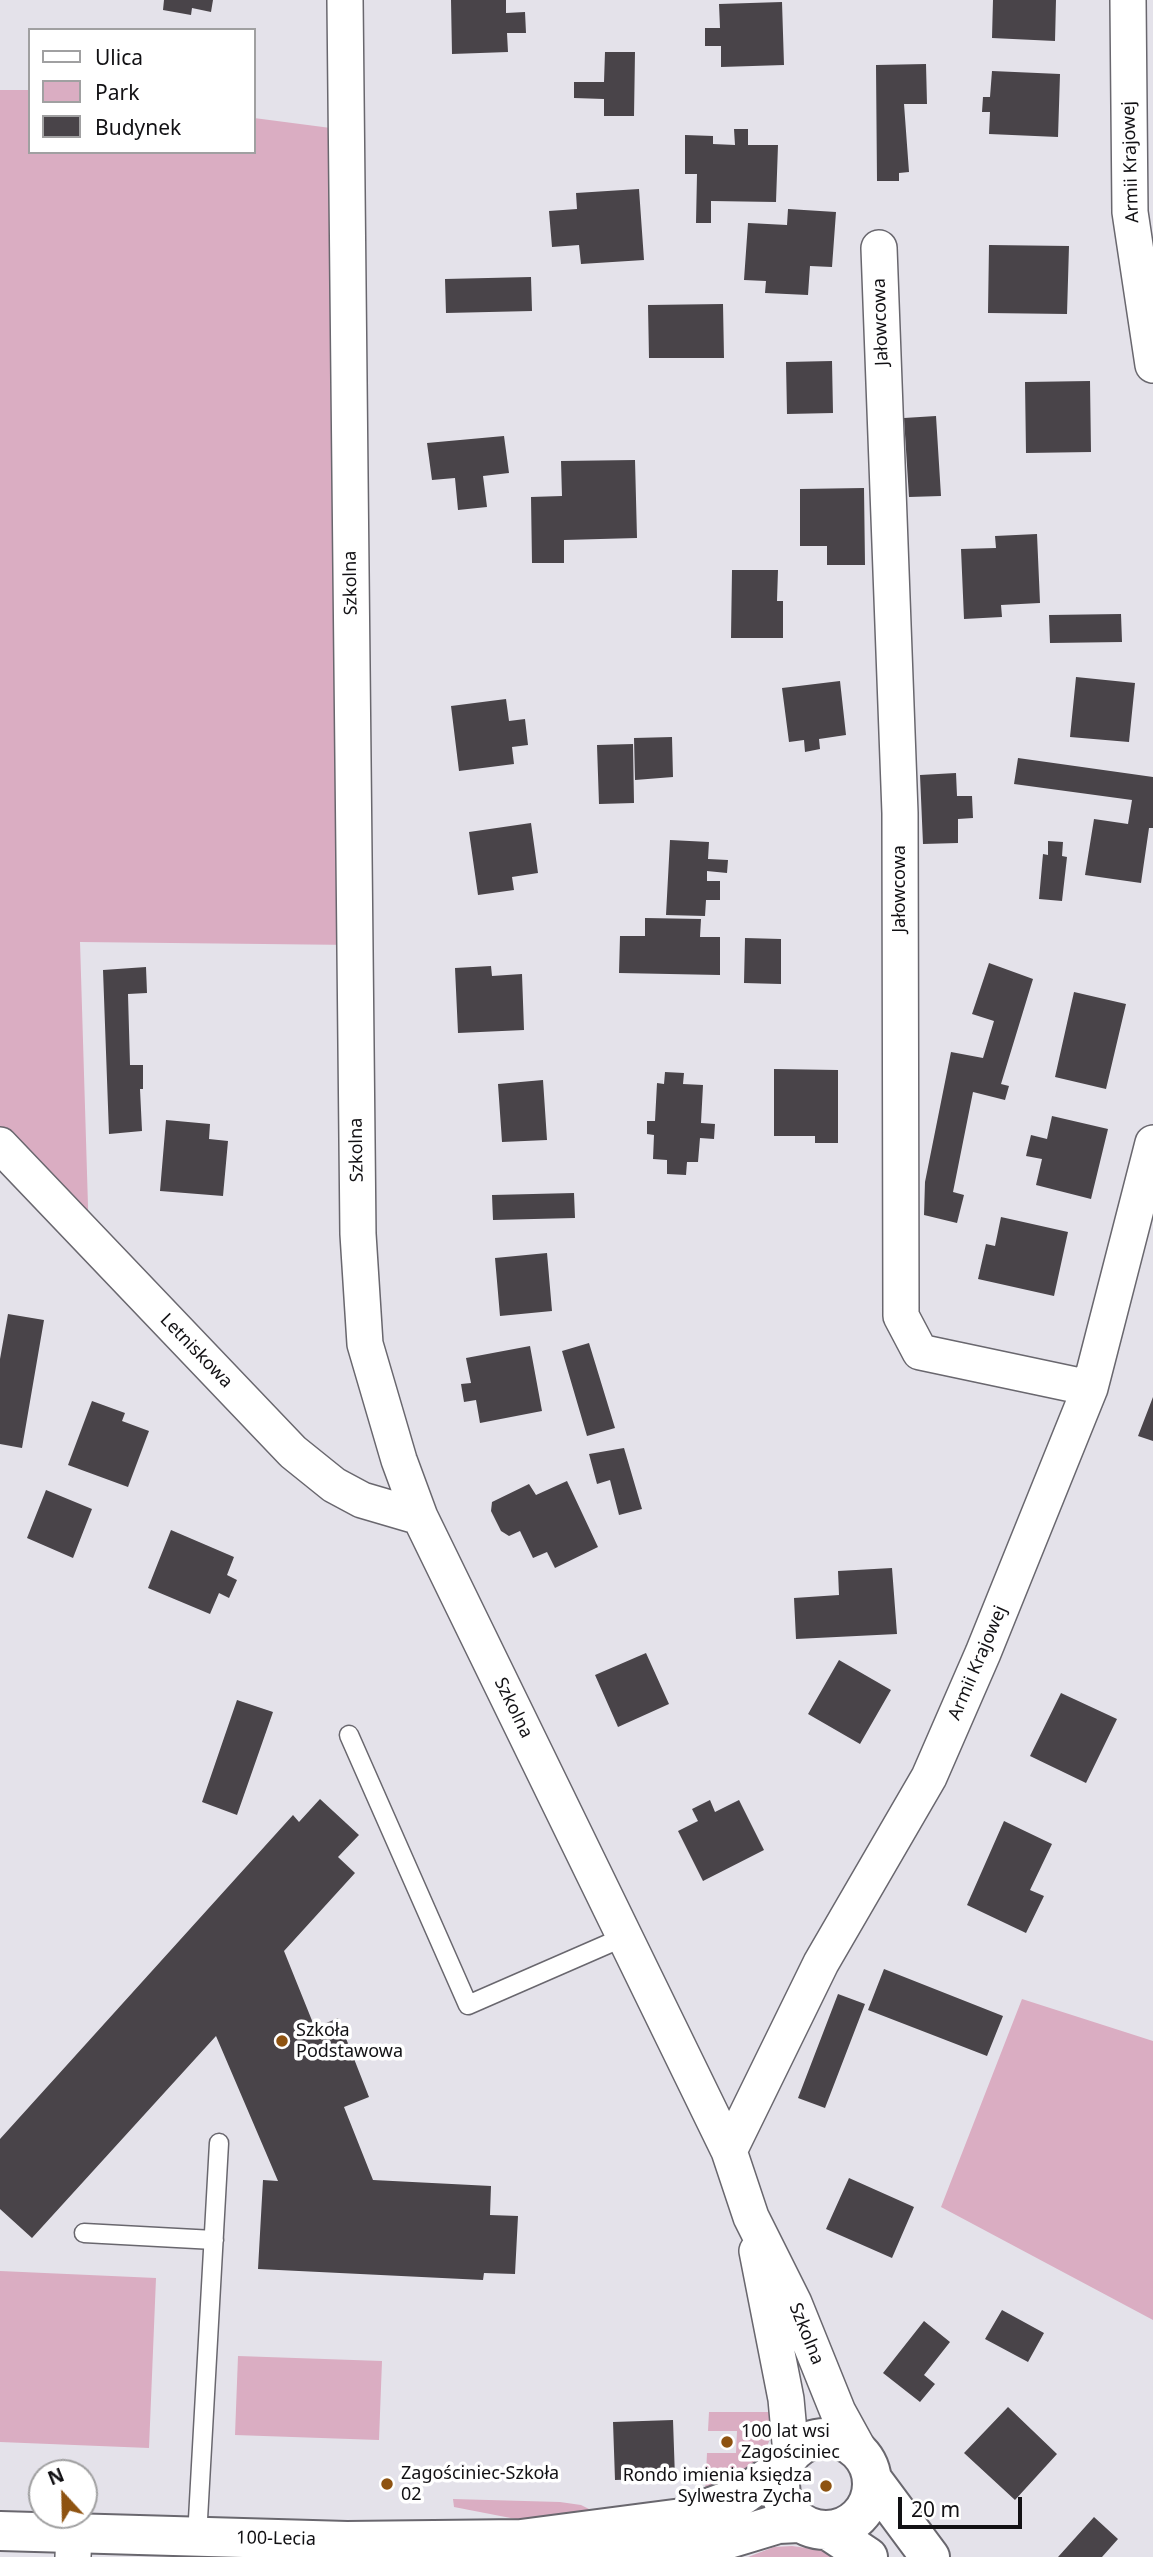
<!DOCTYPE html>
<html>
<head>
<meta charset="utf-8">
<style>
	body { margin:0 }
	#map { position:relative; width:1153px; height:2557px; overflow:hidden; background:#e4e2ea; font-family:"Noto Sans",sans-serif }
	canvas { display:block }
	.legend { position:absolute; left:28px; top:28px; width:228px; height:126px; box-sizing:border-box; background:#fff; border:2px solid #a0a0a1; margin:0; padding:9px 12px; list-style:none; font-size:21px; color:#121114 }
	.legend li { display:flex; align-items:center; gap:14px; height:35px }
	.legend b { width:35px; border:2px solid #a0a0a1 }
	.north { position:absolute; left:28px; top:2459px; width:70px; height:70px; box-sizing:border-box; background:#fff; border:2px solid #a0a0a1; border-radius:50%; rotate:338deg; font-size:19px; font-weight:700; line-height:28px; text-align:center; color:#121114 }
	.north::after { content:''; display:block; margin:auto; width:24px; height:32px; background:#8e5311; clip-path:polygon(50% 0,100% 100%,50% 72%,0 100%) }
	.scale { position:absolute; left:898px; top:2497px; width:124px; height:32px; box-sizing:border-box; border:4px solid #121114; border-top:0; padding-left:9px; font-size:21px; line-height:24px; white-space:nowrap; color:#121114; -webkit-text-stroke:5px #fff; paint-order:stroke }
</style>
</head>
<body>
<div id="map">
<canvas width="1153" height="2557"></canvas>
<ul class="legend">
<li><b style="height:9px;background:#fff"></b>Ulica</li>
<li><b style="height:19px;background:#daadc2"></b>Park</li>
<li><b style="height:19px;background:#494449"></b>Budynek</li>
</ul>
<div class="north">N</div>
<div class="scale">20 m</div>
</div>
<script>
const ctx = document.querySelector('canvas').getContext('2d');
ctx.lineJoin = 'round';
function paint(path, color) { ctx.fillStyle = color; ctx.fill(path, 'evenodd'); }
const poly = rows => new Path2D(rows.map(r => 'M' + r).join(''));
function stroke(path, color, width, dash) { ctx.strokeStyle = color; ctx.lineWidth = width; ctx.lineCap = dash ? 'butt' : 'round'; ctx.setLineDash(dash || []); ctx.stroke(path); }
function write(font, color, halo, rows, align = 'center') {
  ctx.font = font + ' "Noto Sans",sans-serif'; ctx.lineWidth = 7; ctx.setLineDash([]); ctx.textBaseline = 'middle'; ctx.strokeStyle = halo; ctx.fillStyle = color; for (const [text, x, y, turn = 0] of rows) {
    ctx.save(); ctx.translate(x, y); ctx.rotate((+turn || 0) * Math.PI / 180); ctx.textAlign = isNaN(turn) ? turn : align; if (halo) ctx.strokeText(text, 0, 0); ctx.fillText(text, 0, 0); ctx.restore();
  }
}
paint(poly([
	[0,90,30,90,30,152,254,152,254,118,346,130,355,945,80,942,89,1239,0,1145],
	[1022,1999,1153,2041,1153,2320,941,2207],
	[0,2271,156,2278,149,2448,0,2442],
	[238,2356,382,2361,379,2440,235,2435],
	[709,2412,775,2412,775,2428,760,2462,705,2495,707,2453,736,2453,737,2431,708,2431],
	[453,2499,560,2502,581,2505,597,2513,521,2520,454,2507],
	[792,2546,836,2552,847,2557,748,2557,774,2547]
]), '#daadc2');
paint(poly([
	[164,0,213,0,211,12,192,8,191,15,163,10],
	[451,0,506,0,506,13,525,12,526,33,507,33,508,52,452,54],
	[993,0,1056,0,1055,41,992,38],
	[782,2,784,65,721,67,721,46,705,46,705,28,720,28,719,4],
	[605,52,635,52,634,116,604,116,604,99,574,98,574,82,604,82],
	[926,64,927,104,904,104,909,172,899,173,899,181,877,181,876,65],
	[992,71,1060,74,1058,137,989,134,990,112,982,112,983,97,990,97],
	[734,129,748,129,748,145,778,145,776,202,711,201,711,223,696,223,697,174,685,174,685,135,713,136,713,144,735,145],
	[639,189,644,260,581,264,579,245,552,247,549,211,577,209,576,193],
	[788,209,836,212,832,267,810,266,808,295,765,293,766,281,744,280,748,223,787,225],
	[989,245,1069,246,1067,314,988,313],
	[531,277,532,311,446,313,445,279],
	[723,304,724,358,649,358,648,305],
	[832,361,833,413,787,414,786,362],
	[1090,381,1091,452,1026,453,1025,382],
	[936,416,941,496,909,497,904,418],
	[504,436,509,473,483,476,487,507,458,510,455,478,432,480,427,443],
	[635,460,637,538,564,540,564,563,532,563,531,497,562,496,561,461],
	[864,488,865,565,827,565,827,546,800,546,800,489],
	[1037,534,1040,603,1001,605,1002,617,964,619,961,549,996,548,995,536],
	[732,570,778,570,777,601,783,601,783,638,731,638],
	[1121,614,1122,642,1050,643,1049,615],
	[1076,677,1135,683,1129,742,1070,737],
	[840,681,846,735,819,739,820,749,805,752,804,740,789,742,782,688],
	[506,699,509,721,525,719,528,745,512,747,514,764,459,771,451,706],
	[672,737,673,777,635,780,634,738],
	[633,744,634,803,599,804,597,745],
	[1018,758,1153,777,1153,828,1149,828,1141,883,1085,875,1094,819,1128,824,1132,800,1014,784],
	[956,773,957,796,972,796,973,818,958,819,958,843,923,844,920,775],
	[531,823,538,873,512,877,514,890,478,895,469,832],
	[670,840,709,842,708,859,728,860,727,873,707,871,707,881,720,881,720,900,706,900,705,916,666,915],
	[1048,841,1063,842,1062,856,1067,857,1062,901,1039,899,1043,854,1048,855],
	[645,918,701,919,700,937,720,937,720,975,619,973,620,936,645,936],
	[745,938,781,939,781,984,744,983],
	[989,963,1033,979,1001,1084,1009,1086,1005,1100,973,1092,953,1192,964,1195,957,1223,924,1215,925,1182,951,1052,983,1058,994,1021,972,1014],
	[491,966,492,976,522,974,524,1030,458,1033,455,968],
	[146,967,147,993,128,994,130,1065,143,1065,143,1089,140,1089,142,1131,109,1134,103,970],
	[1074,992,1126,1004,1106,1089,1055,1077],
	[774,1069,838,1070,838,1143,815,1143,815,1136,774,1136],
	[665,1072,684,1073,683,1084,703,1085,701,1123,715,1124,714,1139,700,1138,698,1162,687,1162,686,1175,667,1174,667,1160,653,1159,654,1135,647,1134,647,1121,655,1121,657,1083,664,1084],
	[543,1080,547,1140,502,1142,498,1084],
	[1052,1116,1108,1129,1091,1199,1036,1185,1042,1159,1026,1156,1031,1135,1047,1139],
	[166,1120,210,1124,209,1139,228,1141,223,1196,160,1191],
	[574,1193,575,1218,493,1220,492,1195],
	[1001,1217,1068,1232,1054,1296,978,1279,986,1244,995,1246],
	[547,1253,552,1311,500,1316,495,1258],
	[8,1314,44,1320,22,1448,0,1444,0,1359],
	[589,1343,615,1428,587,1436,562,1351],
	[530,1346,542,1411,480,1423,476,1400,464,1402,461,1384,471,1383,466,1358],
	[1153,1397,1153,1441,1138,1436],
	[92,1401,125,1413,122,1421,149,1431,128,1487,68,1465],
	[624,1448,642,1509,619,1515,610,1480,597,1484,589,1454],
	[567,1481,598,1547,555,1568,547,1552,533,1558,520,1531,509,1536,501,1531,491,1511,492,1502,529,1484,536,1495],
	[46,1490,92,1509,73,1558,27,1538],
	[171,1530,234,1557,227,1575,237,1580,229,1598,219,1593,210,1614,148,1588],
	[892,1568,897,1634,796,1639,794,1598,839,1595,838,1571],
	[646,1653,669,1704,618,1727,595,1675],
	[839,1660,891,1690,860,1744,808,1714],
	[1061,1693,1117,1719,1086,1783,1030,1756],
	[237,1700,273,1712,237,1815,202,1802],
	[320,1799,359,1835,338,1857,355,1873,284,1951,315,2028,338,2018,369,2097,344,2107,373,2180,491,2186,490,2215,518,2216,515,2274,484,2273,483,2280,258,2269,263,2180,278,2181,216,2036,32,2238,0,2209,0,2139,293,1815,299,1822],
	[710,1800,715,1812,739,1800,764,1850,703,1881,678,1831,698,1821,692,1809],
	[1004,1821,1052,1844,1030,1890,1044,1896,1026,1933,967,1905],
	[884,1969,1003,2016,987,2056,868,2010],
	[838,1994,865,2004,825,2108,798,2098],
	[849,2178,914,2207,892,2258,826,2229],
	[1002,2310,1044,2333,1028,2362,985,2339],
	[924,2321,950,2342,924,2375,935,2384,920,2402,883,2373],
	[1008,2407,1057,2454,1015,2500,964,2453],
	[673,2420,675,2478,615,2480,613,2422],
	[1094,2517,1118,2539,1102,2557,1058,2557]
]), '#494449');
const service = poly([
	[349,1735,468,2005,624,1937],
	[84,2233,214,2240],
	[197,2537,219,2143]
]);
const minor = poly([
	[345,0,358,1234,365,1344,399,1460,420,1517,729,2151,751,2217,794,2303,838,2412,860,2452],
	[1128,0,1130,212,1153,365],
	[879,248,900,813,901,1316,920,1352,1090,1388],
	[0,1145,293,1452,334,1485,362,1500,420,1517],
	[729,2151,821,1963,929,1777,983,1653,1090,1388,1153,1143],
	[757,2251,786,2399,791,2454],
	[73,2557,74,2532]
]);
const tertiary = poly([
	'780 2484a46 46 0 1 1 92 0a46 46 0 1 1-92 0Z',
	[872,2479,930,2557],
	[0,2531,347,2541,521,2539,682,2518,743,2495,783,2467],
	[829,2531,868,2557],
	[540,2543,590,2555,631,2557],
	[640,2557,689,2551,778,2524,799,2523]
]);
stroke(service, '#69676e', 21);
stroke(minor, '#69676e', 38);
stroke(tertiary, '#69676e', 42);
stroke(service, '#fff', 18);
stroke(minor, '#fff', 35);
stroke(tertiary, '#fff', 38);
for (const [x, y, r, color] of [
	[282,2041,7,"#8e5311"],
	[727,2442,7,"#8e5311"],
	[387,2484,7,"#8e5311"],
	[826,2486,7,"#8e5311"]
]) { const dot = new Path2D(); dot.arc(x, y, r, 0, 2 * Math.PI); ctx.fillStyle = color; ctx.fill(dot); stroke(dot, '#fff', 2.5); }
write('18px', '#121114', '#fff', [
	["Armii Krajowej",1131,162,-92],
	["Jałowcowa",881,322,-92],
	["Szkolna",351,583,-91],
	["Jałowcowa",900,889,-90],
	["Szkolna",357,1150,-91],
	["Letniskowa",196,1351,46],
	["Armii Krajowej",978,1663,-67],
	["Szkolna",513,1708,64],
	["Szkolna",806,2334,68],
	["100-Lecia",276,2539,1]
]);
write('18px', '#121114', '#fff', [
	["Szkoła",296,2031],
	["Podstawowa",296,2052],
	["100 lat wsi",741,2432],
	["Zagościniec",741,2453],
	["Zagościniec-Szkoła",401,2474],
	["02",401,2495],
	["Rondo imienia księdza",812,2476,"right"],
	["Sylwestra Zycha",812,2497,"right"]
], 'left');
</script>
</body>
</html>
